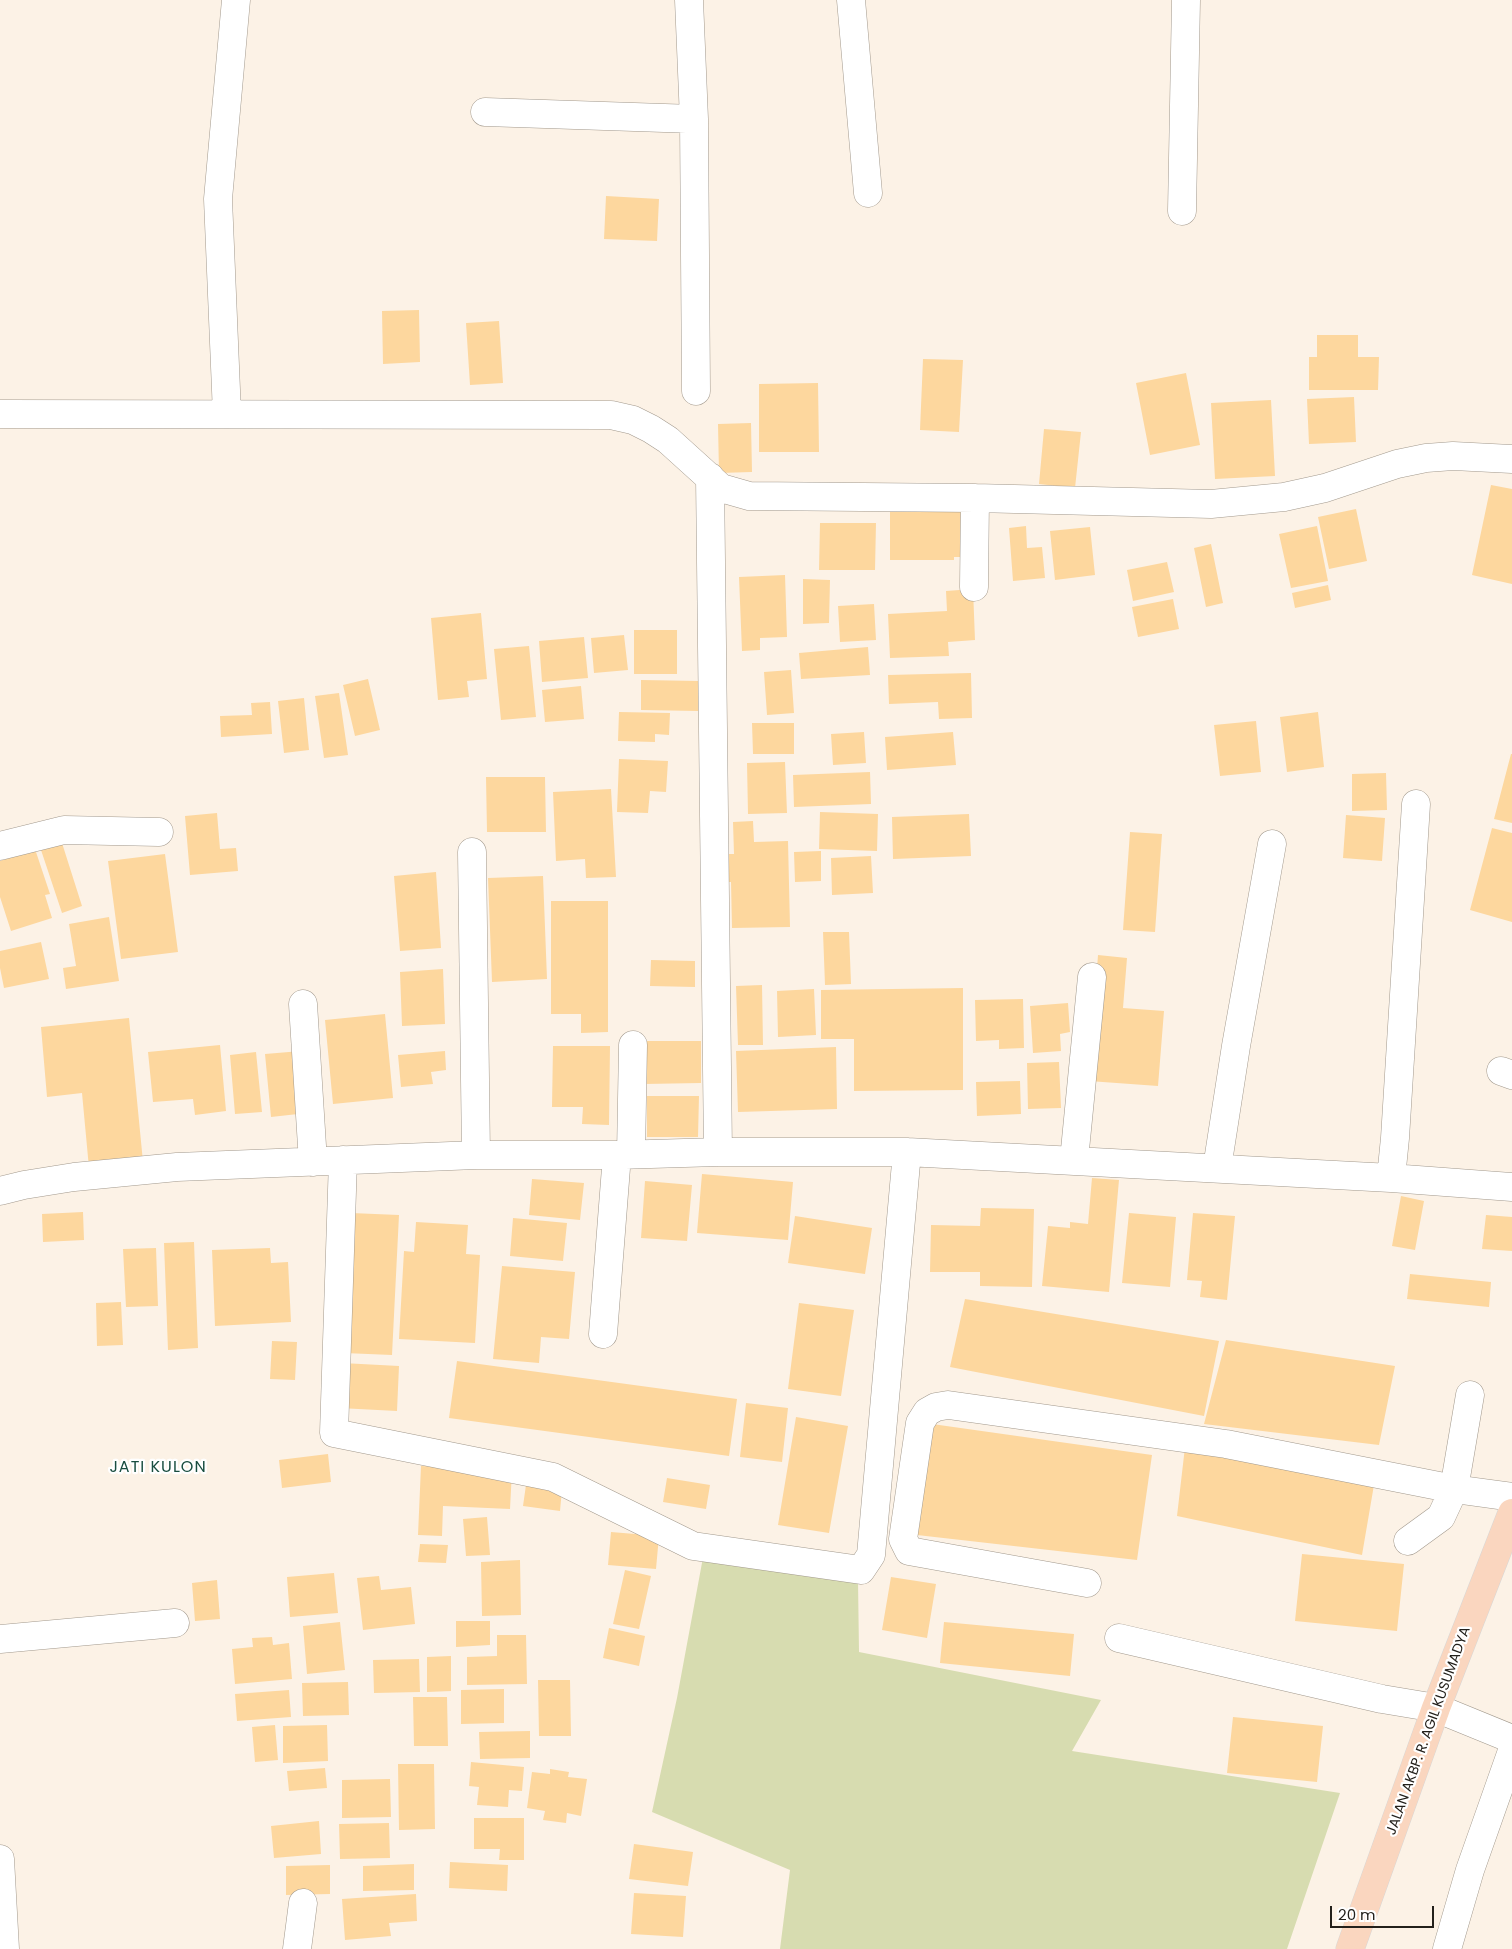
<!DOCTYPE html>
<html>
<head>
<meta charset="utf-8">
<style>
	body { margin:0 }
	#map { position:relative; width:1512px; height:1949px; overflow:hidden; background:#fcf2e6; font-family:Poppins,sans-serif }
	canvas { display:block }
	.scale { position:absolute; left:1330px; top:1906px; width:104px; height:22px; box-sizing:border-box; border:2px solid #23201b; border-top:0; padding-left:6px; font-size:15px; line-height:18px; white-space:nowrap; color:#23201b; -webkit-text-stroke:4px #fff; paint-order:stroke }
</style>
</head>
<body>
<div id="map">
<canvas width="1512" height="1949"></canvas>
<div class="scale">20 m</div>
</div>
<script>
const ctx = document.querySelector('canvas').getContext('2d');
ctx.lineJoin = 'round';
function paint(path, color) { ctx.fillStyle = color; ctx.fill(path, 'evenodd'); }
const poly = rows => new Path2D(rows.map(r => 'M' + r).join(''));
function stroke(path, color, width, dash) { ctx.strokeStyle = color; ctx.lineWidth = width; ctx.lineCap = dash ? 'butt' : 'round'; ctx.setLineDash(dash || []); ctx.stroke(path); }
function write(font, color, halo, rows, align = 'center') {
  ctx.font = font + ' Poppins,sans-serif'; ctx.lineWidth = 4.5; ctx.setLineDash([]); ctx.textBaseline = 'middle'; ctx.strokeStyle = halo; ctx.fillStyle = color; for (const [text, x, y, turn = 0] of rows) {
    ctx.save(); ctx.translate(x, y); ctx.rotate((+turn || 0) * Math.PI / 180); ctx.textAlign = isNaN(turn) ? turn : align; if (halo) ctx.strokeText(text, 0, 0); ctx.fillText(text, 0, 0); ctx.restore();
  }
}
paint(poly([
	[704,1552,858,1580,859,1652,1101,1700,1072,1751,1340,1793,1287,1949,780,1949,790,1870,652,1812,677,1698]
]), '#d7dcb0');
paint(poly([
	[606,196,659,199,657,241,604,239],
	[419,310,420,362,383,364,382,311],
	[499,321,503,383,470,385,466,323],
	[1317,335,1358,335,1358,357,1379,357,1378,390,1309,390,1309,357,1317,357],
	[923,359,963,360,959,432,920,430],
	[1186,373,1200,445,1150,455,1136,383],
	[818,383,819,452,759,452,759,384],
	[1354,397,1356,442,1309,444,1307,399],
	[1271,400,1275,476,1215,479,1211,403],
	[751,423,752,472,719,473,718,424],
	[1044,429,1081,432,1075,488,1039,484],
	[1491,485,1512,489,1512,584,1472,575],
	[1356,509,1367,561,1329,569,1318,517],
	[890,512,972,512,972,557,954,557,954,560,890,560],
	[820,523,876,523,875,570,819,570],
	[1026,526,1027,548,1042,547,1045,578,1013,581,1009,528],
	[1317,526,1328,581,1291,588,1279,534],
	[1090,527,1095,575,1055,580,1050,531],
	[1211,544,1223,603,1206,607,1194,548],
	[1167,562,1174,592,1133,601,1127,570],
	[785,575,787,637,760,638,760,650,742,651,739,577],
	[803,579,830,580,829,623,803,624],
	[1328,585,1331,600,1295,608,1292,593],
	[973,589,975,640,948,642,949,656,890,658,888,614,947,611,946,591],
	[1173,599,1179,629,1138,637,1132,607],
	[874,604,876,640,840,642,838,606],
	[481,613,487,679,467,681,469,697,438,700,431,618],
	[634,630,677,630,677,674,634,674],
	[624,635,628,670,594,673,591,638],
	[584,637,588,678,542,682,539,641],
	[529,646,536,717,501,720,494,649],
	[868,647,870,675,801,679,799,653],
	[791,670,794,713,767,715,764,672],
	[971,673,972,718,939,719,938,702,889,704,888,675],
	[368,679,380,730,355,736,343,685],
	[641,680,699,681,698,711,641,710],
	[581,686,584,719,545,722,542,690],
	[339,693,348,755,324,758,315,696],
	[304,698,309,750,284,753,278,701],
	[270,702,272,734,221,737,220,716,252,715,251,703],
	[619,712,670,713,669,735,655,734,655,742,618,741],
	[1318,712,1324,767,1287,772,1280,717],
	[1256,721,1261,772,1220,776,1214,725],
	[752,723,794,723,794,754,753,754],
	[864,732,866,763,833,765,831,734],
	[953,732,956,765,887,770,885,737],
	[1511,754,1512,754,1512,823,1494,819],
	[619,759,668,761,666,792,650,791,648,813,617,812],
	[785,762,787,813,748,814,747,763],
	[870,772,871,804,794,807,793,775],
	[1386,773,1387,810,1352,811,1352,774],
	[486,777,545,777,546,832,487,832],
	[611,789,616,877,586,878,585,859,556,861,553,792],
	[820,812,878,814,877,851,819,849],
	[217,813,220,849,236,848,238,871,190,875,185,816],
	[969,814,971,856,893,859,892,817],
	[1346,815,1385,818,1382,861,1343,858],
	[753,821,754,842,788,841,790,927,732,928,731,882,725,882,724,854,734,854,733,822],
	[1492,828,1512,833,1512,922,1470,910],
	[1130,832,1162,834,1155,932,1123,930],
	[62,843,82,906,62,913,41,850],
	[35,849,50,894,45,895,52,918,11,931,0,897,0,861],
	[821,851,821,881,795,882,794,852],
	[165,854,178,952,121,959,108,861],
	[871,856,873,893,832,895,831,858],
	[436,872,441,948,400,951,394,876],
	[543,876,547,979,492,982,488,878],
	[551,901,608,901,608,1032,581,1033,581,1014,551,1014],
	[109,917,119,981,66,989,63,968,76,966,69,924],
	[823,932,849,932,851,984,825,985],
	[41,942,49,979,4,988,0,968,0,951],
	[1098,955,1127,958,1123,1008,1164,1011,1158,1086,1089,1081],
	[651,960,695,961,695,987,650,986],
	[443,969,445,1024,402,1026,400,972],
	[762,985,763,1045,738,1045,736,986],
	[963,988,963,1090,854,1091,854,1039,821,1039,821,990],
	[814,989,816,1035,778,1037,777,991],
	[1023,999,1024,1048,999,1049,999,1040,976,1041,975,1000],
	[1068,1003,1070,1032,1060,1034,1061,1051,1033,1053,1030,1006],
	[385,1014,393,1098,333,1104,325,1020],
	[129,1018,143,1162,89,1168,82,1093,47,1097,41,1027],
	[643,1041,701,1041,701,1083,644,1084],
	[220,1045,226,1111,195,1115,193,1099,153,1102,148,1052],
	[553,1046,610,1046,609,1125,582,1124,583,1107,552,1107],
	[836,1047,837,1109,738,1112,736,1051],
	[301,1051,307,1113,271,1117,265,1054],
	[445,1051,446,1070,431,1072,433,1084,401,1087,398,1055],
	[256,1052,262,1112,235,1114,230,1055],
	[1059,1062,1061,1108,1028,1109,1027,1063],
	[1020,1081,1021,1114,977,1116,976,1082],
	[647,1096,699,1096,698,1137,647,1137],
	[702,1174,793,1182,788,1240,697,1233],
	[1092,1178,1119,1180,1109,1292,1042,1286,1048,1226,1070,1228,1070,1222,1088,1224],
	[532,1179,584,1183,580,1220,529,1215],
	[645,1181,692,1185,687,1241,641,1238],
	[1401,1196,1424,1201,1415,1250,1392,1246],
	[981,1208,1034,1209,1032,1287,980,1286,980,1272,930,1272,931,1225,980,1226],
	[83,1212,84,1240,43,1242,42,1214],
	[351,1213,399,1215,392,1355,344,1353],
	[1129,1213,1176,1217,1170,1287,1122,1283],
	[1193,1213,1235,1216,1227,1300,1200,1297,1202,1281,1187,1280],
	[1486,1215,1512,1217,1512,1251,1482,1249],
	[795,1216,872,1228,865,1274,788,1263],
	[513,1218,567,1223,563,1261,510,1256],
	[416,1222,468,1225,466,1254,480,1255,475,1343,399,1339,404,1251,414,1252],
	[194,1242,198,1348,168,1350,164,1243],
	[156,1248,158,1306,126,1307,123,1249],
	[270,1248,271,1263,288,1262,291,1322,215,1326,212,1250],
	[502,1266,575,1272,569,1339,541,1337,539,1363,493,1359],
	[1410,1274,1491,1282,1489,1307,1407,1299],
	[965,1299,1219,1341,1204,1416,950,1367],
	[121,1302,123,1345,97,1346,96,1303],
	[799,1303,854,1310,841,1396,788,1389],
	[1226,1340,1395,1366,1379,1445,1204,1424],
	[272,1341,297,1342,295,1380,270,1379],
	[457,1361,737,1399,729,1456,449,1418],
	[342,1363,399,1366,397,1411,339,1408],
	[746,1403,788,1408,782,1462,740,1457],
	[796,1417,848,1426,829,1533,778,1525],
	[925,1423,1152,1455,1137,1560,917,1535],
	[1185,1447,1375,1479,1362,1555,1177,1516],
	[328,1454,331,1482,282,1488,279,1460],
	[421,1466,512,1470,510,1509,443,1506,442,1536,418,1535],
	[667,1478,710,1485,706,1509,663,1502],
	[526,1485,562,1489,560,1511,523,1506],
	[487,1517,490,1555,466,1556,463,1519],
	[611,1532,659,1536,656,1569,608,1565],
	[420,1544,448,1545,446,1563,418,1562],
	[1302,1554,1404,1564,1397,1631,1295,1621],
	[520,1560,521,1615,482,1616,481,1562],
	[625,1570,651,1576,639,1629,613,1624],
	[334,1573,338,1613,290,1617,287,1577],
	[379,1576,381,1590,411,1587,415,1624,363,1630,357,1578],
	[891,1577,936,1584,927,1638,882,1630],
	[217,1580,220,1619,195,1621,192,1583],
	[456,1621,490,1621,490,1645,456,1647],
	[340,1622,345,1670,307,1674,303,1626],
	[944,1622,1074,1634,1070,1676,940,1663],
	[609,1628,645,1636,639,1666,603,1658],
	[497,1635,526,1635,527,1684,467,1685,467,1657,497,1656],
	[272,1637,273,1645,289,1643,292,1679,235,1684,232,1649,253,1647,252,1638],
	[451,1656,451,1691,427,1692,427,1657],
	[419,1659,420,1692,374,1693,373,1660],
	[538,1680,570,1680,571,1736,539,1736],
	[348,1682,349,1715,303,1716,302,1683],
	[504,1689,504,1723,461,1724,461,1690],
	[289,1690,291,1717,237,1721,235,1694],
	[413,1697,447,1697,448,1746,414,1746],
	[1233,1717,1323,1726,1317,1782,1227,1773],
	[275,1725,278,1760,255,1762,252,1727],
	[327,1725,328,1761,283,1763,283,1726],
	[530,1731,530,1758,480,1759,479,1732],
	[471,1762,524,1767,522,1791,509,1790,508,1807,477,1805,479,1787,469,1786],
	[398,1764,434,1764,435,1829,399,1830],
	[325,1768,327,1788,289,1791,287,1771],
	[550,1769,569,1772,568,1777,587,1779,581,1816,567,1813,566,1823,543,1820,545,1811,527,1808,532,1772,550,1774],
	[390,1779,391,1817,342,1818,342,1780],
	[474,1818,524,1818,524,1860,499,1860,500,1849,474,1849],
	[319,1821,321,1854,274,1858,271,1826],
	[389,1823,390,1858,340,1859,339,1824],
	[634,1844,693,1852,688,1886,629,1879],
	[450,1862,508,1865,507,1891,449,1888],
	[414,1864,414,1890,363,1891,363,1866],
	[330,1865,330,1894,286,1895,286,1866],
	[634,1893,686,1896,683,1937,631,1934],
	[416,1894,417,1921,389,1923,391,1936,345,1940,342,1899]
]), '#fdd79e');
const minor = poly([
	[689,0,694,119,696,391],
	[851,0,868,193],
	[485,112,694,119],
	[1182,211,1186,0],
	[0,414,611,415,633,420,651,429,668,440,721,488,749,496,975,498,1211,504,1284,497,1325,488,1397,464,1426,458,1453,456,1512,459],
	[227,414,218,199,236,0],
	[710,477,718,1152],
	[974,587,975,498],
	[0,846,64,830,159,832],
	[472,852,476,1155],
	[303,1004,313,1162],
	[1501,1071,1512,1075],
	[631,1154,633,1045],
	[343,1160,334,1433,553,1477,693,1546,861,1570,871,1555,907,1152],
	[1074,1160,1092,977],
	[1217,1168,1236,1046,1272,844],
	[1391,1178,1395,1138,1416,804],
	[0,1191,24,1185,74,1177,177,1167,476,1155,617,1155,718,1152,907,1152,1391,1178,1512,1187],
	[603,1334,617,1155],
	[1408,1541,1441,1517,1454,1489,1470,1395],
	[1087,1583,909,1551,903,1539,920,1423,927,1412,936,1407,948,1405,1226,1444,1454,1489,1512,1497],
	[1119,1638,1382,1699,1436,1708,1512,1739],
	[0,1639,175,1623],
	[0,1859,5,1949],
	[297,1949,303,1903],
	[1447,1949,1470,1870,1512,1751]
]);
const major = poly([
	[1350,1949,1436,1708,1512,1513]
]);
stroke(minor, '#a2998d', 29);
stroke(major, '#d7d7d6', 29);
stroke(minor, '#fff', 28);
stroke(major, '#fad6bf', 28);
write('14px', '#23201b', '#fff', [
	["JALAN AKBP. R. AGIL KUSUMADYA",1429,1731,-70]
]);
ctx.letterSpacing = '1px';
write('16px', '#194d3f', '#fff', [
	["JATI KULON",158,1468]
]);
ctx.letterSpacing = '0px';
</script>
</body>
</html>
